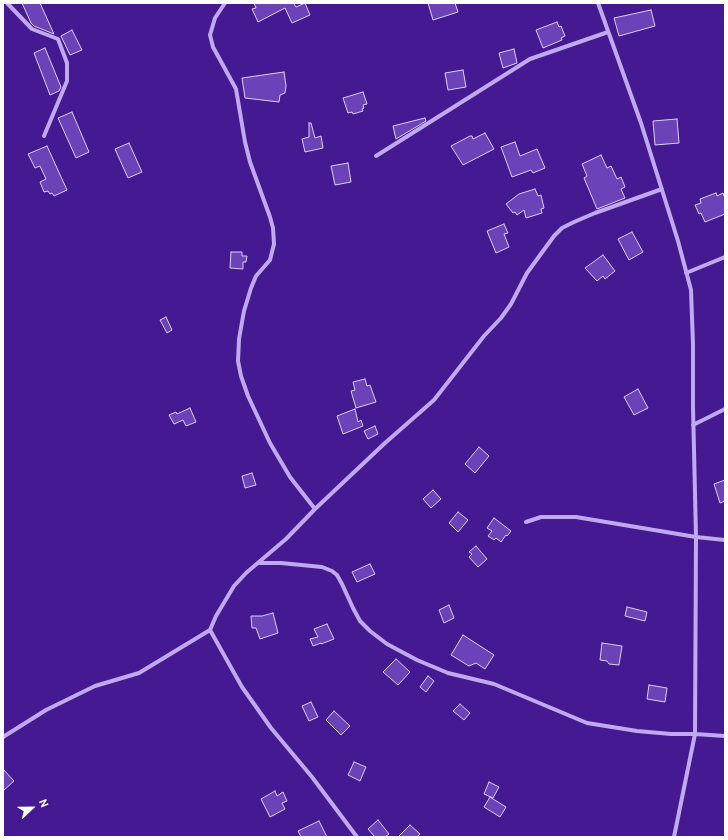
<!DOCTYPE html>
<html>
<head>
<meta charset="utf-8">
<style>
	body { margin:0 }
	#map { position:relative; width:728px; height:840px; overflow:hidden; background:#451992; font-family:Overpass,sans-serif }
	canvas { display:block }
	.frame { position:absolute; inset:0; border:4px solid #fff; pointer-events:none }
	.north { position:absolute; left:12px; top:788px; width:40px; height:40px; -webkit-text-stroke:3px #451992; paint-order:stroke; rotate:68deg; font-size:11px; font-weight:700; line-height:16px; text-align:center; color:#fff }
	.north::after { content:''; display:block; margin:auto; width:14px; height:18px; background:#fff; clip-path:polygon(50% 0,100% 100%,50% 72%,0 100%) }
</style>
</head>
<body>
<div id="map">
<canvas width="728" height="840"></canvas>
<div class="frame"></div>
<div class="north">N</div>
</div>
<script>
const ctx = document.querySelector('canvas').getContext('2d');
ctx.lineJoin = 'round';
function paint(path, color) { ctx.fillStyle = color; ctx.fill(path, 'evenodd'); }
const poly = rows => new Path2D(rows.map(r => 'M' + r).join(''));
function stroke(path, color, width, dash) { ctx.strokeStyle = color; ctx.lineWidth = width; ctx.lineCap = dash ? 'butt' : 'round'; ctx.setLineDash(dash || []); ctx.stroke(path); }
const building = poly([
	[22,3,40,3,54,34,34,26,31,23,22,3],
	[254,3,296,3,294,4,296,7,305,3,310,15,292,23,285,8,258,22,252,9,256,8,254,3],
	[428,3,455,3,458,12,433,20,428,3],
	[651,10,655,26,619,36,614,18,651,10],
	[557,22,559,27,561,26,565,36,561,38,562,40,543,48,536,30,557,22],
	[72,30,82,50,70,55,61,36,72,30],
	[45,48,61,87,59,91,50,95,34,53,45,48],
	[514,49,517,63,503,68,499,53,514,49],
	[463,70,466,87,448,90,445,73,463,70],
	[284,72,286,86,285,93,280,95,279,102,245,98,242,78,284,72],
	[363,92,367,104,363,105,364,108,362,109,363,111,353,114,352,112,348,113,343,98,363,92],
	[72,112,89,152,76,158,58,118,72,112],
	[425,118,426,121,396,139,393,126,425,118],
	[677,119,679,143,655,145,653,121,677,119],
	[309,123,311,123,315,138,321,136,323,148,305,152,302,139,309,137,309,123],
	[485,133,494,149,463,165,451,146,470,136,472,136,473,139,485,133],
	[515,142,520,156,537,149,545,168,533,173,531,170,512,177,501,147,515,142],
	[129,143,142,172,128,178,115,149,129,143],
	[47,146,67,190,54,196,52,193,50,194,48,191,44,192,40,182,46,179,40,166,35,168,28,154,47,146],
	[601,155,607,168,611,166,617,179,621,177,625,187,621,189,625,198,597,209,584,178,587,176,582,164,601,155],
	[348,163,351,182,335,185,331,166,348,163],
	[535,189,538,196,541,195,544,208,541,209,542,213,526,218,524,210,517,215,515,212,513,213,506,204,519,194,535,189],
	[716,193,717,196,723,193,725,198,725,214,705,222,701,213,699,214,695,205,701,203,700,199,716,193],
	[504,224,508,233,504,234,509,247,496,253,487,231,504,224],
	[632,232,643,252,629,260,618,239,632,232],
	[231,252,242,252,242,256,247,256,246,262,243,262,243,269,230,268,231,252],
	[603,255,615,271,605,279,603,276,597,281,585,268,603,255],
	[166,317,172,330,167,333,160,320,166,317],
	[365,379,367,386,370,385,376,402,356,408,351,391,355,390,353,382,365,379],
	[638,389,648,408,634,415,624,397,638,389],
	[190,408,196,422,186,426,183,420,174,424,169,415,176,412,177,414,190,408],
	[355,409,358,422,361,420,363,426,343,434,337,416,355,409],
	[375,426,378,434,368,439,364,431,375,426],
	[479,447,489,456,475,473,465,464,479,447],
	[252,473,256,485,245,488,242,476,252,473],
	[725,480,725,501,720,503,714,484,725,480],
	[433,490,441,499,431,508,423,499,433,490],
	[458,512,468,520,458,532,449,523,458,512],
	[494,518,511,531,507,536,506,535,501,542,496,538,494,540,488,536,492,531,487,528,494,518],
	[476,546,487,559,478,567,469,557,472,554,469,552,476,546],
	[370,564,375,574,357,582,352,572,370,564],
	[449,605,454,618,444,623,439,610,449,605],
	[627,607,647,612,645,621,625,616,627,607],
	[273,613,278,633,260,639,256,628,252,628,251,616,262,616,273,613],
	[327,624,334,639,321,644,321,643,313,646,310,639,318,637,314,629,327,624],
	[463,635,494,655,485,669,476,663,469,666,451,655,463,635],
	[602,643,622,646,619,665,609,664,607,661,600,660,602,643],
	[396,659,410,672,398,685,383,672,396,659],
	[428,676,434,681,426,692,420,687,428,676],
	[649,685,667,688,665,702,647,699,649,685],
	[311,702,318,717,309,721,302,706,311,702],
	[460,704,470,713,464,720,453,711,460,704],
	[334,711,350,726,341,735,326,720,334,711],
	[354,762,366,767,360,781,348,775,354,762],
	[3,769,14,781,3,791,3,769],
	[489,782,499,787,493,798,484,794,489,782],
	[275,791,277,796,283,792,287,801,282,803,285,809,270,817,261,799,275,791],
	[490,797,506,807,500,817,484,807,490,797],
	[378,820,389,834,385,837,375,837,368,829,378,820],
	[319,821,327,837,301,837,298,831,319,821],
	[410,825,420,834,417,837,398,837,410,825]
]);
paint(building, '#6c42b9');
stroke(building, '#decffb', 1);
stroke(poly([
	[7,3,32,29,58,39,67,63,67,81,44,136],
	[225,3,215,18,210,35,213,47,236,89,245,142,250,162,270,217,273,228,274,244,270,260,256,276,251,288,244,311,239,339,238,361,241,376,248,396,270,443,290,477,315,509],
	[598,3,641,123,678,241,691,290,693,344,693,407,696,537,695,734,674,837],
	[376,156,530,59,608,32],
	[686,273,725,257],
	[693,425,725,409],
	[526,522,541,517,576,517,696,537,725,540],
	[259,563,281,563,322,567,332,571,337,575,342,584,353,608,360,621,370,631,387,644,417,660,448,673,494,684,587,723,637,731,671,734,695,734,725,736],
	[3,737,46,710,95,686,139,673,210,630],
	[357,837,312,777,271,728,242,687,210,630,216,616,234,586,246,573,286,539,315,509,385,443,434,400,484,336,501,318,511,304,527,273,554,236,562,228,574,222,595,213,662,189]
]), '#c1a9ef', 4);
</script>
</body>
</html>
